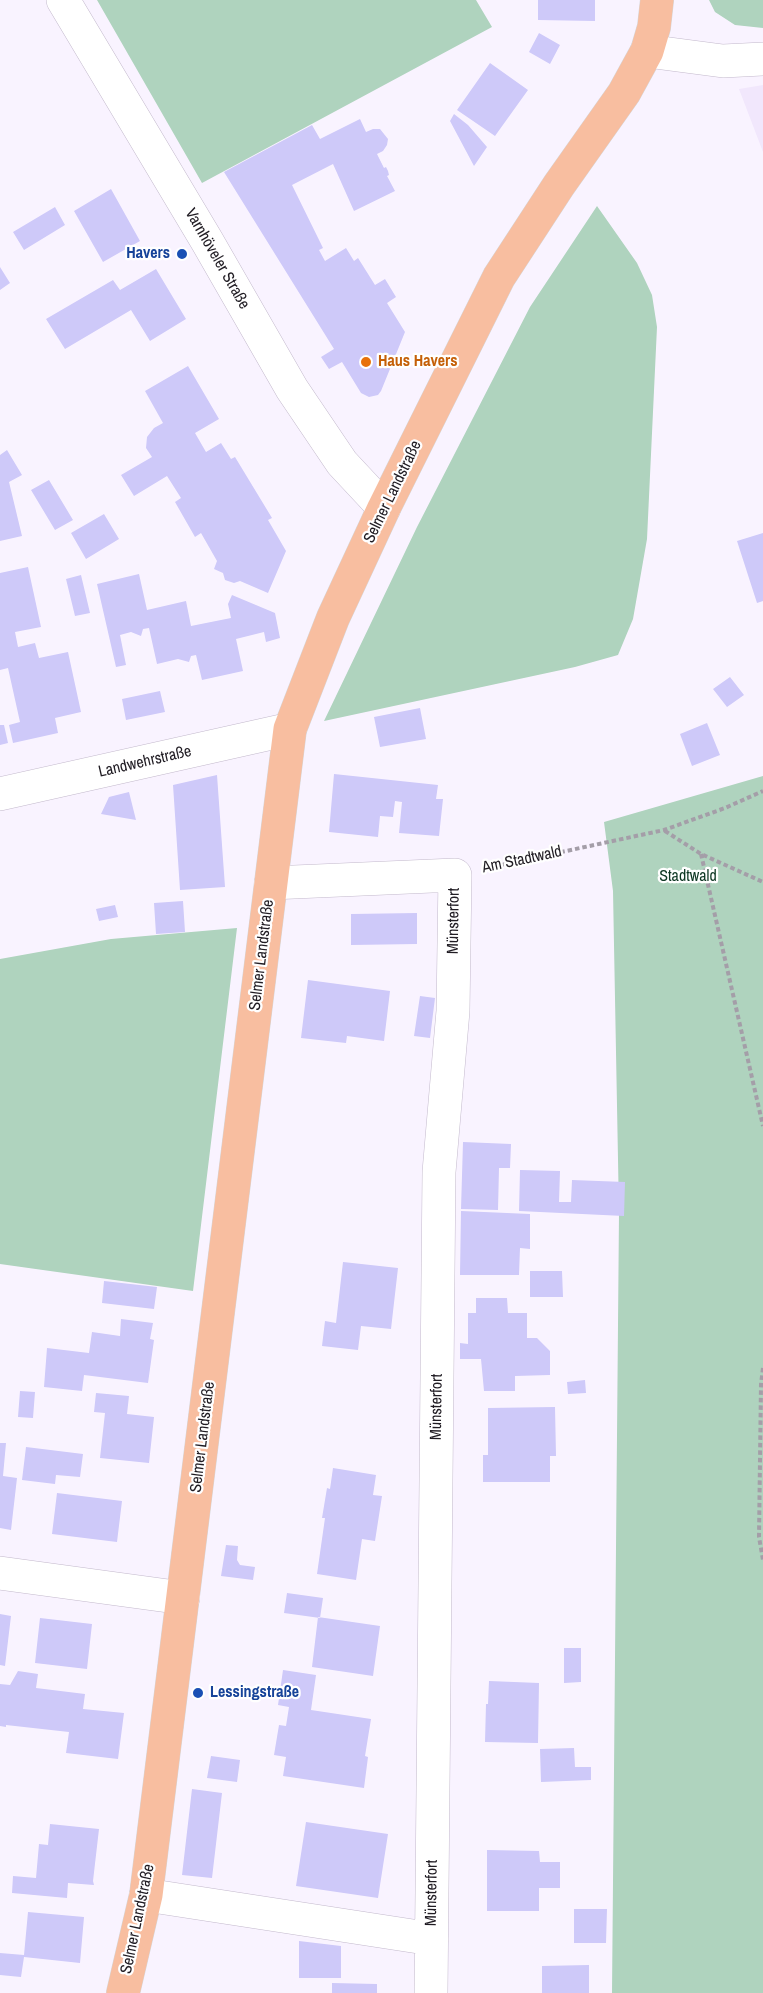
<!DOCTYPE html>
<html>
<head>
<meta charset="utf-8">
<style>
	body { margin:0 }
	canvas { display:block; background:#f9f3ff }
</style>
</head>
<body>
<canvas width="763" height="1993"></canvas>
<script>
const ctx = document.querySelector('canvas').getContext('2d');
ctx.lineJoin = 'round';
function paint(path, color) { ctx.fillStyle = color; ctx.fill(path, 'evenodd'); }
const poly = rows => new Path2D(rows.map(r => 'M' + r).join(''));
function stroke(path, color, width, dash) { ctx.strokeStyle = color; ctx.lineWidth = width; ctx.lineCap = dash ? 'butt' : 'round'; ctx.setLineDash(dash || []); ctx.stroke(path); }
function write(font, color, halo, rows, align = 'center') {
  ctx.font = font + ' "Archivo Narrow",sans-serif'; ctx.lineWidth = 4.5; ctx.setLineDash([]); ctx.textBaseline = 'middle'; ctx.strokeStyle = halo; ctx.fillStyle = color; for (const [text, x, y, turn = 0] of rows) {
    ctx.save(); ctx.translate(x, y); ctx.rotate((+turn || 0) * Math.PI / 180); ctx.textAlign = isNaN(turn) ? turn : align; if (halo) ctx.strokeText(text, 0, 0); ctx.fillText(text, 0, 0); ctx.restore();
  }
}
paint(poly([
	[763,85,763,152,739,89]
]), '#f1e7fc');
paint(poly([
	[97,0,476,0,492,27,202,183],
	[709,0,763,0,763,28,735,25,715,12],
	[597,206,637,263,652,295,657,327,647,539,633,619,618,655,575,667,324,721,417,527,530,307],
	[763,776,763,1993,612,1993,619,1213,613,891,604,822],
	[237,928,193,1291,0,1264,0,959,111,939]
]), '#afd3be');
paint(poly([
	[538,0,595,0,595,21,538,20],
	[539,33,560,45,550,64,529,52],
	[490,63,528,90,495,136,457,110],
	[454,114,468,125,487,147,474,166,450,121],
	[360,119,366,132,373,129,380,129,388,139,387,145,383,151,377,154,384,168,386,167,388,171,389,175,387,176,395,191,354,211,333,164,292,185,323,248,319,250,325,261,346,248,354,261,358,258,375,285,385,279,396,297,387,303,405,332,381,391,378,395,369,397,361,393,342,362,329,369,321,357,334,349,224,172,312,125,320,139],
	[111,189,140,241,103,262,74,211],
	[55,207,65,225,24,250,13,232],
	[0,267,10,283,0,290],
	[156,269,186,319,150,341,131,310,65,349,46,319,113,280,120,290],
	[188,366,219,419,195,433,206,452,221,443,231,459,235,457,272,518,268,520,286,551,268,593,240,581,234,583,225,580,223,573,214,569,217,561,201,533,195,537,175,502,181,498,167,476,134,496,121,475,152,457,146,448,147,437,154,428,163,423,145,391],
	[7,450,22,475,9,482,22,536,0,541,0,455],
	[49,480,73,520,55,530,31,490],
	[104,514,119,539,86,559,71,533],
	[763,533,763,601,757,603,737,541],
	[28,567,41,627,15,632,18,647,35,643,39,658,68,652,81,712,55,718,58,733,13,743,9,725,20,722,8,668,0,670,0,573],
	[139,574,147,610,186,601,191,626,231,618,228,604,232,595,275,613,280,638,266,642,264,632,236,639,243,671,202,680,196,655,191,656,189,662,178,659,157,664,149,628,143,629,141,636,131,632,120,635,126,665,116,667,97,584],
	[81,575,90,613,75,616,66,579],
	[730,677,744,695,727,707,713,689],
	[160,691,165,712,126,720,122,699],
	[420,708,426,739,380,747,374,717],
	[707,723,720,755,692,766,680,734],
	[0,725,4,725,8,743,0,745],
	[334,774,438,785,436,799,443,799,439,836,399,833,402,802,395,801,393,817,380,816,378,837,329,832],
	[217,775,225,887,180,890,173,785],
	[129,792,136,820,101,814,109,797],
	[183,901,185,932,156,934,154,903],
	[115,905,118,917,99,921,96,909],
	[417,913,417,944,351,945,351,914],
	[308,980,390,991,384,1041,347,1036,346,1043,301,1038],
	[420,996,435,998,430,1038,414,1036],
	[463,1142,511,1144,510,1168,499,1168,498,1210,461,1209],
	[520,1170,560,1171,559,1202,571,1202,572,1180,625,1182,624,1216,519,1211],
	[461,1211,530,1214,530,1249,520,1248,519,1275,460,1275],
	[343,1262,398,1268,391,1329,361,1326,358,1350,322,1346,325,1321,336,1323],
	[530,1271,562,1271,563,1297,530,1297],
	[104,1281,157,1287,154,1309,102,1303],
	[476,1298,507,1298,508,1313,527,1313,527,1338,537,1338,550,1351,550,1375,515,1376,515,1391,484,1391,481,1359,460,1359,460,1343,468,1344,468,1313,476,1313],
	[121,1319,153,1323,150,1339,154,1340,148,1383,84,1375,82,1391,44,1387,47,1348,89,1353,92,1332,120,1336],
	[585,1380,586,1393,568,1394,567,1382],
	[20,1391,35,1392,33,1418,18,1417],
	[96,1393,129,1396,127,1414,154,1417,149,1463,100,1458,105,1413,94,1412],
	[555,1407,556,1456,550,1456,550,1482,483,1482,483,1455,488,1455,488,1408],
	[0,1443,6,1443,3,1476,17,1478,11,1530,0,1528],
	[26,1447,83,1454,80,1477,56,1475,55,1484,22,1480],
	[333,1468,376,1475,373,1495,382,1496,375,1541,362,1539,356,1580,317,1574,325,1518,322,1518,327,1488,330,1489],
	[57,1493,122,1501,117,1542,52,1534],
	[226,1545,238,1546,237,1560,240,1565,255,1567,253,1580,221,1576],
	[287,1593,323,1598,320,1618,284,1613],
	[0,1614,11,1616,5,1666,0,1665],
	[318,1617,380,1626,373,1676,312,1667],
	[40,1618,92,1624,87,1669,35,1663],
	[564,1648,581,1648,581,1682,564,1683],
	[283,1670,316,1675,311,1710,371,1719,365,1756,368,1757,364,1788,283,1776,286,1757,274,1755,279,1725,286,1726,289,1707,278,1705],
	[18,1671,38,1674,36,1688,85,1694,83,1709,124,1713,118,1759,66,1753,69,1732,6,1725,6,1727,0,1726,0,1684,10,1685],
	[489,1681,539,1683,538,1743,485,1742,486,1704,488,1704],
	[574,1748,575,1767,591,1767,591,1780,541,1782,540,1749],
	[211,1756,240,1760,237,1782,207,1778],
	[192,1789,222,1793,212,1878,182,1875],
	[306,1822,388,1834,378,1898,296,1886],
	[50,1824,99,1829,93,1881,94,1885,68,1883,67,1898,12,1893,13,1876,36,1878,39,1844,48,1845],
	[487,1850,539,1851,540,1862,560,1862,560,1888,539,1888,539,1911,487,1911],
	[574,1909,607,1909,606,1943,574,1943],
	[28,1912,84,1917,80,1963,24,1957,21,1977,0,1975,0,1953,24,1955],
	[299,1941,341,1946,341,1978,299,1978],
	[589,1965,589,1993,542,1993,542,1966],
	[332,1983,377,1984,377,1993,332,1993]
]), '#cec9f9');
const minor = poly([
	[63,0,207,241,292,389,342,463,384,508],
	[647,51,723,61,763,59],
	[0,794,290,729],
	[271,883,455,875,453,1011,439,1172,431,1993],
	[0,1573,183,1598],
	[146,1895,432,1939]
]);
const major = poly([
	[123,1993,146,1895,290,729,333,618,384,508,499,277,559,185,624,93,647,51,654,27,657,0]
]);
stroke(minor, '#c3b9cc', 34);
stroke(major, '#d7d6d7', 34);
stroke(poly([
	[665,831,701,854,763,882],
	[701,854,763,1126],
	[487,868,664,830,725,808,763,791],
	[763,1368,761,1384,759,1537,763,1560]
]), '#a49ea8', 4, [4.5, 3]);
stroke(minor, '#fff', 33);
stroke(major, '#f8bea0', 33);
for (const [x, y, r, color] of [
	[182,254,6,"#1a4fb4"],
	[366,362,6,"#e8710a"],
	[198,1693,6,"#1a4fb4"]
]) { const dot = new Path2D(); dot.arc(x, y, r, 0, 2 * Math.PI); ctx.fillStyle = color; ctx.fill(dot); stroke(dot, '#fff', 2); }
write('bold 16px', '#164399', '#fff', [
	["Havers",170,254],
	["Lessingstraße",210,1693,"left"]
], 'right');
write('16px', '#201c23', '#fff', [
	["Varnhöveler Straße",217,259,60],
	["Selmer Landstraße",393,492,-64],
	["Landwehrstraße",145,762,-13],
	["Am Stadtwald",522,860,-12],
	["Münsterfort",454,921,-89],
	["Selmer Landstraße",262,955,-83],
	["Münsterfort",437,1407,-89],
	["Selmer Landstraße",203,1437,-83],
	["Münsterfort",432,1893,-89],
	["Selmer Landstraße",138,1919,-78]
]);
write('bold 16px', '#c56008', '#fff', [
	["Haus Havers",378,362]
], 'left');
write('16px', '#0d3723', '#fff', [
	["Stadtwald",688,877]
]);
</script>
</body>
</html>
